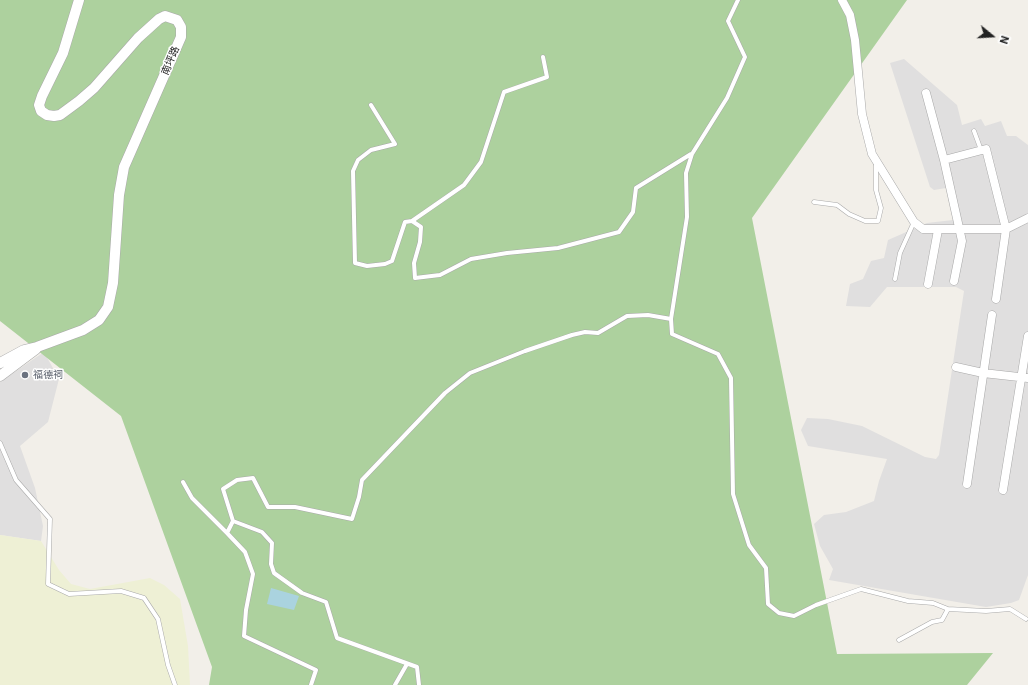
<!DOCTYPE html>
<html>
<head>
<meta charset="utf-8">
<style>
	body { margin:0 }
	#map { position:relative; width:1028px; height:685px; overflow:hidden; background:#f2efe9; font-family:Roboto,sans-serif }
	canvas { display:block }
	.north { position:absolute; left:972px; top:16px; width:40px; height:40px; -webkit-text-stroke:3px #fff; paint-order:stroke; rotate:108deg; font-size:11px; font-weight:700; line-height:16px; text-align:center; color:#222 }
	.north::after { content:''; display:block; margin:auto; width:14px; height:18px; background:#222; clip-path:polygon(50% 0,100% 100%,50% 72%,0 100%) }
</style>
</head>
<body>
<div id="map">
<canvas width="1028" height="685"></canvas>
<div class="north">N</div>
</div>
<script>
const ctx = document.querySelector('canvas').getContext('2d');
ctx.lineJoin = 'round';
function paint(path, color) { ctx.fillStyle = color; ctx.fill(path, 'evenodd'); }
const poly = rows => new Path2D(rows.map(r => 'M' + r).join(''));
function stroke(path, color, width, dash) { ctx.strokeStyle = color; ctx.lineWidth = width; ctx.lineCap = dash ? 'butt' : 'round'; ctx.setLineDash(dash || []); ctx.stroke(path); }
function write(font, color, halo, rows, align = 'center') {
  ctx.font = font + ' Roboto,"Noto Sans TC",sans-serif'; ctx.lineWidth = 3; ctx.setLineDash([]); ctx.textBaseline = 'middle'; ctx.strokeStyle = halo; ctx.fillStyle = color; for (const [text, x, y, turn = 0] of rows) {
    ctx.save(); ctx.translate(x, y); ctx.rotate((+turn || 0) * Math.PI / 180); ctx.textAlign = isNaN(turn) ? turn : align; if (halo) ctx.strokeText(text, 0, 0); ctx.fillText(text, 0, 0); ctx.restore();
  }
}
paint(poly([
	[904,59,957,105,962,125,981,119,985,126,1001,121,1007,136,1016,136,1028,145,1028,575,1019,600,1011,603,986,607,829,580,833,569,820,546,814,524,824,515,846,512,874,501,879,481,887,459,808,446,801,430,807,418,828,419,862,426,925,457,936,459,939,455,964,291,956,287,887,287,870,307,846,306,850,284,863,279,871,261,884,258,888,240,927,223,953,220,946,188,934,190,930,187,890,63],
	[44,352,59,379,48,422,20,446,35,488,43,526,41,541,0,535,0,382]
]), '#e0dfdf');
paint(poly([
	[0,535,41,541,59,570,71,584,90,589,150,578,164,585,180,599,188,646,190,685,0,685]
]), '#eef0d5');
paint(poly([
	[0,0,907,0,752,218,837,654,993,653,967,685,209,685,212,667,121,416,0,321]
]), '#add19e');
paint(poly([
	[271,588,299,596,294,610,267,604]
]), '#aad3df');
const service = poly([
	[371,105,395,144,371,150,358,160,353,171,355,263,367,266,385,264,392,261,405,222,412,221,421,227,420,242,414,263,415,278,440,275,471,259,507,253,558,248,619,232,633,212,636,188,691,154],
	[974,131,981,150],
	[814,202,837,205,849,214,865,221,878,221,881,208,876,190,876,164],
	[412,221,464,185,481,162,504,92,547,77,543,57],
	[895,279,900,253,914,222],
	[671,319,672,334,718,354,731,378,733,494,749,545,766,568,768,604,779,613,794,616,816,605,861,589,908,601,933,603,948,609,986,611,1010,609,1026,619],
	[0,443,16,480,50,519,48,584,69,594,121,591,144,598,158,619,168,665,175,685],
	[183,482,192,498,227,533],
	[233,521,262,532,272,543,271,564,274,573,302,593,326,602,337,638,417,667,419,685],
	[899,640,932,622,942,620,948,609],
	[311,685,316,670,244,636,246,610,253,574,245,552,227,533,233,521,223,489,237,480,253,478,268,507,295,507,352,519,359,497,362,480,445,393,470,373,525,351,572,335,585,332,598,333,627,316,648,315,671,319,687,217,686,173,692,154,727,98,745,57,728,21,738,0],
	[395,685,407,664]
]);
const minor = poly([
	[842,0,850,15,855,40,862,114,872,154,914,222,923,229,1006,229,1028,218],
	[926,93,944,160,962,241,954,281],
	[944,160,986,149,1006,229,996,299],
	[928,284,938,230],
	[956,367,983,373,1028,378],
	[967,484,992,315],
	[1003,490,1028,336]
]);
const tertiary = poly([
	[0,363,24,350,37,347,83,330,99,320,108,307,113,283,119,195,124,167,181,37,181,27,177,20,165,16,159,19,138,38,94,88,79,101,60,115,54,116,47,115,41,111,39,105,42,96,63,53,79,0],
	[0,376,36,349]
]);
stroke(service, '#a9a9a9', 5);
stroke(minor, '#a9a9a9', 9);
stroke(tertiary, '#a9a9a9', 11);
stroke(service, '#fff', 4);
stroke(minor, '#fff', 8);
stroke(tertiary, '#fff', 10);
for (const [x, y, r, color] of [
	[25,375,4,"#6b7280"]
]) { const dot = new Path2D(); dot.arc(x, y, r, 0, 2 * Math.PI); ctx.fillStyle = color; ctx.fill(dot); stroke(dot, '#fff', 1.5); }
write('10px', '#222', '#fff', [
	["南坪路",171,61,-67]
]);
write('10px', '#5b616d', '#fff', [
	["福德祠",33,375]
], 'left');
</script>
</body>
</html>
